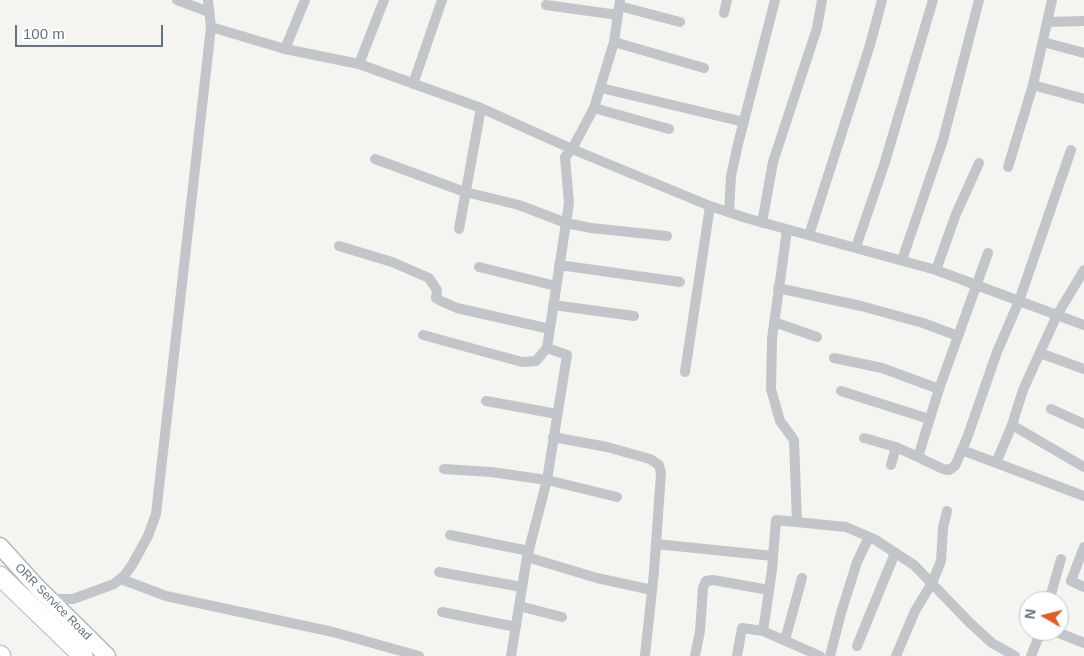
<!DOCTYPE html>
<html>
<head>
<meta charset="utf-8">
<style>
	body { margin:0 }
	#map { position:relative; width:1084px; height:656px; overflow:hidden; background:#f4f5f0; font-family:Arial,sans-serif }
	canvas { display:block }
	.north { position:absolute; left:1019px; top:591px; width:50px; height:50px; box-sizing:border-box; background:#fff; border:1px solid #c1c7cd; border-radius:50%; rotate:278deg; font-size:14px; font-weight:700; line-height:20px; text-align:center; color:#647281 }
	.north::after { content:''; display:block; margin:auto; width:18px; height:22px; background:#e05c25; clip-path:polygon(50% 0,100% 100%,50% 72%,0 100%) }
	.scale { position:absolute; left:15px; top:25px; width:148px; height:22px; box-sizing:border-box; border:2px solid #647281; border-top:0; padding-left:6px; font-size:15px; line-height:18px; white-space:nowrap; color:#647281; -webkit-text-stroke:4px #fff; paint-order:stroke }
</style>
</head>
<body>
<div id="map">
<canvas width="1084" height="656"></canvas>
<div class="north">N</div>
<div class="scale">100 m</div>
</div>
<script>
const ctx = document.querySelector('canvas').getContext('2d');
ctx.lineJoin = 'round';
const poly = rows => new Path2D(rows.map(r => 'M' + r).join(''));
function stroke(path, color, width, dash) { ctx.strokeStyle = color; ctx.lineWidth = width; ctx.lineCap = dash ? 'butt' : 'round'; ctx.setLineDash(dash || []); ctx.stroke(path); }
function write(font, color, halo, rows, align = 'center') {
  ctx.font = font + ' Arial,sans-serif'; ctx.lineWidth = 5; ctx.setLineDash([]); ctx.textBaseline = 'middle'; ctx.strokeStyle = halo; ctx.fillStyle = color; for (const [text, x, y, turn = 0] of rows) {
    ctx.save(); ctx.translate(x, y); ctx.rotate((+turn || 0) * Math.PI / 180); ctx.textAlign = isNaN(turn) ? turn : align; if (halo) ctx.strokeText(text, 0, 0); ctx.fillText(text, 0, 0); ctx.restore();
  }
}
const primary = poly([
	[0,546,37,587,107,656]
]);
const motorway = poly([
	[0,576,83,656],
	[0,655,1,656]
]);
stroke(primary, '#b3b7bb', 19);
stroke(motorway, '#b3b6b9', 21);
stroke(poly([
	[177,0,209,12],
	[546,5,618,15],
	[619,6,680,22],
	[724,13,727,0],
	[1048,22,1084,21],
	[211,27,285,49,359,64,481,108,572,149,710,206,746,218,936,270,1084,325],
	[614,42,704,68],
	[1043,42,1084,53],
	[285,49,305,0],
	[359,64,384,0],
	[413,84,442,0],
	[1033,85,1084,99],
	[601,88,744,122],
	[594,108,669,129],
	[375,159,465,192,519,205,566,223,591,228,667,236],
	[1008,167,1033,85,1052,0],
	[729,212,731,176,738,144,775,0],
	[762,223,773,162,817,28,822,0],
	[459,229,481,108],
	[787,230,772,339,771,389,780,421,794,440,797,522],
	[809,235,870,45,882,0],
	[339,246,392,262,429,278,437,290,436,298,441,301,457,308,550,329],
	[856,247,884,165,933,0],
	[902,260,943,140,979,0],
	[559,265,680,282],
	[479,267,556,286],
	[936,270,956,214,979,163],
	[778,288,861,306,923,323,958,336],
	[553,305,634,316],
	[774,322,817,337],
	[423,335,522,362,536,361,547,348],
	[1040,353,1084,369],
	[834,358,882,368,939,389],
	[685,372,710,206],
	[841,391,929,419],
	[486,401,557,414],
	[1051,409,1084,424],
	[1012,425,1084,467],
	[553,437,607,447,650,459,659,465,661,473,654,572,645,655],
	[864,438,896,447,918,457,939,389,988,253],
	[962,450,1084,496],
	[918,457,943,469,949,470,955,466,967,438,997,352,1019,301,1071,150],
	[996,463,1012,425,1023,390,1057,315,1084,270],
	[891,465,896,447],
	[444,469,491,472,547,480,617,497],
	[450,535,529,551],
	[656,544,773,556],
	[1084,547,1071,581,1084,587],
	[527,557,597,578,652,590],
	[439,572,522,587],
	[121,579,166,596,333,632,419,656],
	[49,597,55,599,73,599,114,584,124,576,132,565,148,536,156,514,211,27,208,0],
	[1049,601,1061,559],
	[519,606,562,617],
	[442,612,516,627],
	[763,631,820,656],
	[1054,631,1084,643],
	[785,640,802,578],
	[857,646,895,553],
	[511,656,527,557,547,480,567,355,547,348,569,203,565,157,572,149,594,108,614,42,620,0],
	[695,656,700,631,703,588,706,581,713,580,769,590],
	[737,656,742,628,763,631,772,570,776,520,846,527,874,539,914,565,970,623,992,643,1015,656],
	[830,656,841,613,857,562,869,537],
	[896,656,915,611,932,583,941,561,943,528,947,511],
	[1031,656,1041,631]
]), '#c2c5c9', 10);
stroke(primary, '#fff', 16);
stroke(motorway, '#fff', 19);
write('12px', '#647281', '#fff', [
	["ORR Service Road",53,602,45]
]);
</script>
</body>
</html>
